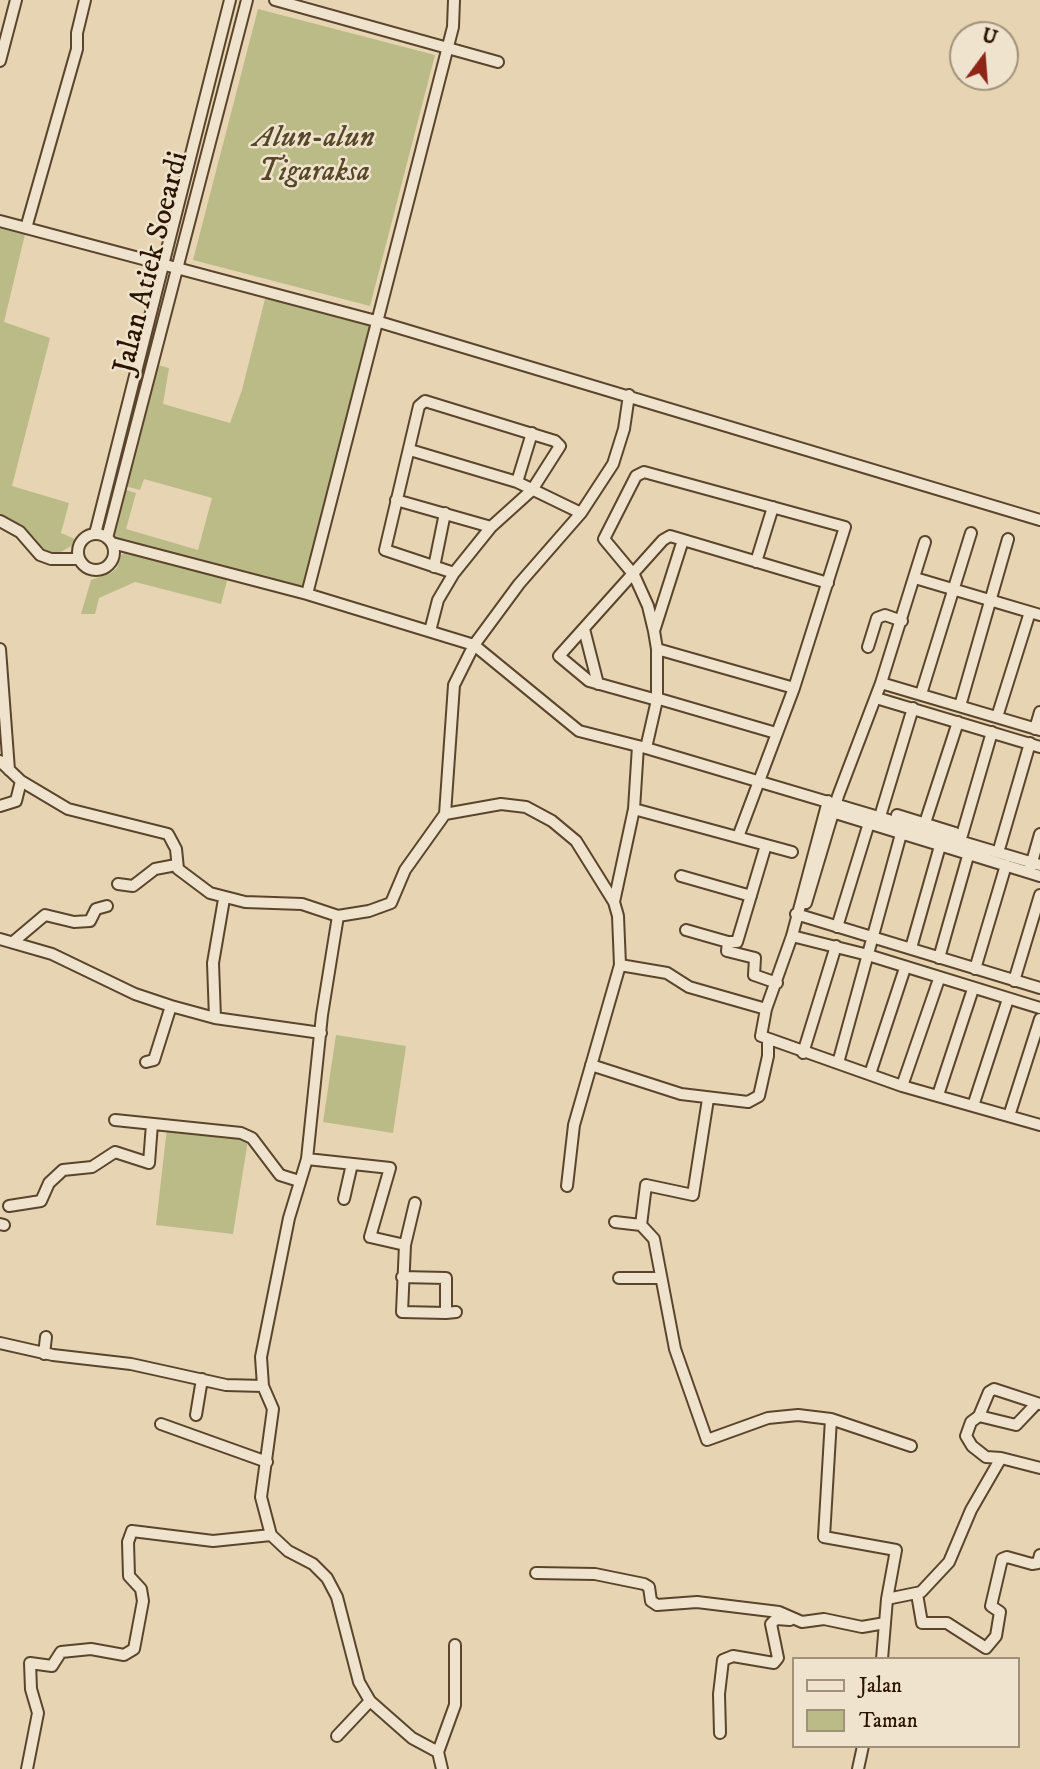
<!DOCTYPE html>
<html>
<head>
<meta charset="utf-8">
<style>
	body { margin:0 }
	#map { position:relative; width:1040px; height:1769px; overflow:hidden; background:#e6d4b2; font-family:"IM FELL DW Pica",serif }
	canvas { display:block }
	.legend { position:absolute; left:792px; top:1657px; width:228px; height:91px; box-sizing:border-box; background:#efe3cd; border:2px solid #a1917b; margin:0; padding:9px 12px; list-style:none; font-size:21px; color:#2c1500 }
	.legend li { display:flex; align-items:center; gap:14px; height:35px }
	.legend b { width:35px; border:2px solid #a1917b }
	.north { position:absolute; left:949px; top:21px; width:70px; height:70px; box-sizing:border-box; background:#efe3cd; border:2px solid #a1917b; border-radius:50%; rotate:16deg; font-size:19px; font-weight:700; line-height:28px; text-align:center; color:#2c1500 }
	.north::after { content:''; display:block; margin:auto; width:24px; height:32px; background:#8f2418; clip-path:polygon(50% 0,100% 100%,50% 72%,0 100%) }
</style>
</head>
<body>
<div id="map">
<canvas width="1040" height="1769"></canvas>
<ul class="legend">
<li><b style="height:9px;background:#efe3cd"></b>Jalan</li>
<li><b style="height:19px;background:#bb8"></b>Taman</li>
</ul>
<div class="north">U</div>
</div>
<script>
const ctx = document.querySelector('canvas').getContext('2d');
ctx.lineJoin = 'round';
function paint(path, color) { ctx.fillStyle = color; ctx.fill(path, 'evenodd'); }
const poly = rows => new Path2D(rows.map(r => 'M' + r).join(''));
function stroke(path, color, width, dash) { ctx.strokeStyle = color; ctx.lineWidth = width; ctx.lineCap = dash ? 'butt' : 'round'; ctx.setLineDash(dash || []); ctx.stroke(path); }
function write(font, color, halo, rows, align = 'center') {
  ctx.font = font + ' "IM FELL DW Pica",serif'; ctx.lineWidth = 5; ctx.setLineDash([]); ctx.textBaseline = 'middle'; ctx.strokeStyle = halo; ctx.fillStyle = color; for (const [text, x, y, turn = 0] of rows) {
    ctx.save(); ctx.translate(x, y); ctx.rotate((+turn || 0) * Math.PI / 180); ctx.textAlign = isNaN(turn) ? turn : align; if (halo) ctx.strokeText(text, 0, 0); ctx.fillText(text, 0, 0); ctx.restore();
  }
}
paint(poly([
	[258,9,435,55,370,306,193,260],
	[0,223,26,230,4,322,50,338,12,486,69,503,61,533,75,539,73,545,59,553,46,553,0,519],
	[266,295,373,325,306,592,113,543,108,537,120,488,136,493,126,529,198,550,212,498,144,479,140,490,121,485,154,364,169,368,163,404,230,423,242,390],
	[127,551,228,577,221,604,135,582,99,598,95,614,81,614,91,580,111,573,117,568,121,555],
	[336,1035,406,1046,393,1133,323,1122],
	[167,1128,248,1140,233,1234,156,1225]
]), '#bb8');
const minor = poly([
	[275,0,498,62],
	[0,61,16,0],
	[0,221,376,321,1040,520],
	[26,228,77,49,77,33,85,0],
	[410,450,517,482,581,513],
	[517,482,532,433],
	[396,500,491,527],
	[0,521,20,532,40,555,51,559,79,559],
	[95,534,230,0],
	'78 552a18 18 0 1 1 36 0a18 18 0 1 1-36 0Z',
	[107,538,247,0],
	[112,543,307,594,474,645,579,731,646,748,1040,865],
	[756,562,773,507],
	[434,567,445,513],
	[915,578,1040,615],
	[307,594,453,27,454,0],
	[584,629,598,684],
	[430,631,438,600,454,573,491,527,532,490,560,446,555,441,425,401,419,406,385,550,454,573],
	[654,631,683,540],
	[868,647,877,618,885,615,902,621],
	[0,649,9,770],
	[657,649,794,688],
	[881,683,1040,730],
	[921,694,971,533],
	[656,698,776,733],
	[876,698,1040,747],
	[657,700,589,681,559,656,663,540,670,536,828,583],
	[960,706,1008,539],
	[997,717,1030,612],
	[1035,729,1040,712],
	[638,746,634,809,792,852],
	[646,748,657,700,657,649,654,631,648,606,634,575,604,539,636,476,644,472,845,527,794,688,738,837],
	[0,761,21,781,68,809,168,834,176,849,178,869,210,893,245,902,302,904,338,916,322,1015,307,1159,289,1218,261,1357,263,1386,273,1409,261,1497,271,1535,288,1551,313,1564,327,1578,337,1597,359,1682,370,1701,412,1738,438,1752,442,1769],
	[828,801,792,936,766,1009,761,1036,902,1086,1040,1125],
	[0,806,16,801,21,781],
	[829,811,1040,876],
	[445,814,501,804,526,807,552,821,576,841,614,902,618,916,620,965,574,1125,567,1186],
	[897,815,955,833],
	[878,823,913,708],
	[923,829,958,722],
	[962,835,992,732],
	[1000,846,1030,743],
	[1030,869,1040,834],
	[681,876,751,896],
	[118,884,133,886,155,869,176,865],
	[614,902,634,809],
	[806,903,838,796,881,683,925,542],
	[796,914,1040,988],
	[338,916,369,911,391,903,405,870,445,814,454,685,474,645,519,584,581,513,613,464,624,429,629,395],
	[837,927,869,823],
	[686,930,728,942,737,942,766,845],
	[792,936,868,955,1040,1008],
	[0,939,52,954,135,994,171,1006,215,1018,321,1033],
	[13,942,45,915,74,922,90,921,96,909,107,906],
	[728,942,727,951,755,958,754,975,777,983],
	[911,948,940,846],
	[939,958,970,849],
	[620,965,667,973,689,987,766,1009],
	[975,969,1006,865],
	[1014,981,1040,895],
	[215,1018,213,963,224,899],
	[803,1053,836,946],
	[146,1062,154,1060,171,1006],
	[838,1063,901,834],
	[591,1065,681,1094,748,1102,759,1096,768,1056,768,1041],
	[870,1074,905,968],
	[902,1086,939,979],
	[938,1095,973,989],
	[973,1106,1008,999],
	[1009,1116,1040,1019],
	[115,1120,241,1133,252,1138,280,1175,299,1181],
	[307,1159,390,1168,370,1237,405,1245,402,1312,446,1313],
	[344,1199,352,1164],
	[9,1206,41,1201,49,1183,63,1170,92,1167,115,1152,149,1163,152,1124],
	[615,1222,641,1225,654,1239,675,1349,707,1440,768,1418,798,1415,831,1419],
	[0,1224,4,1225],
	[641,1225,646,1185,693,1195,708,1099],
	[405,1245,415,1203],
	[402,1277,446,1278,446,1313,456,1312],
	[619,1278,661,1278],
	[0,1343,53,1355,131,1364,226,1385,263,1386],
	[44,1354,46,1337],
	[196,1415,202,1379],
	[979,1416,989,1392,994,1389,1040,1404],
	[161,1424,267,1462],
	[1001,1458,986,1457,972,1446,966,1436,971,1422,979,1416,1016,1425,1037,1403],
	[536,1573,595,1574,644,1584,649,1587,651,1601,657,1605,697,1602,779,1612,802,1622,824,1619,862,1627,885,1623,887,1599,921,1592,949,1562,971,1510,1001,1458,1040,1468],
	[917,1594,922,1623,947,1623,986,1648,996,1636,1000,1612,991,1606,1002,1559,1007,1557,1032,1564,1038,1563,1040,1555],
	[887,1599,896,1550,824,1537,831,1419,911,1446],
	[882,1659,885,1623],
	[720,1733,719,1694,723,1660,733,1656,774,1663,778,1658,771,1624,776,1619,790,1620],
	[337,1736,370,1701],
	[438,1752,455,1705,455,1645],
	[27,1769,38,1713,31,1689,30,1663,52,1666,61,1652,91,1649,124,1655,134,1649,143,1601,141,1589,129,1576,128,1542,132,1531,213,1541,271,1535],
	[858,1769,863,1746]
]);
stroke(minor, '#5a452c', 14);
stroke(minor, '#efe3cd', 10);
write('italic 30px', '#574729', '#efe3cd', [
	["Alun-alun",314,140],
	["Tigaraksa",314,174]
]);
write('30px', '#2c1500', '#efe3cd', [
	["Jalan Atiek Soeardi",153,263,-76]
]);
</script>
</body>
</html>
